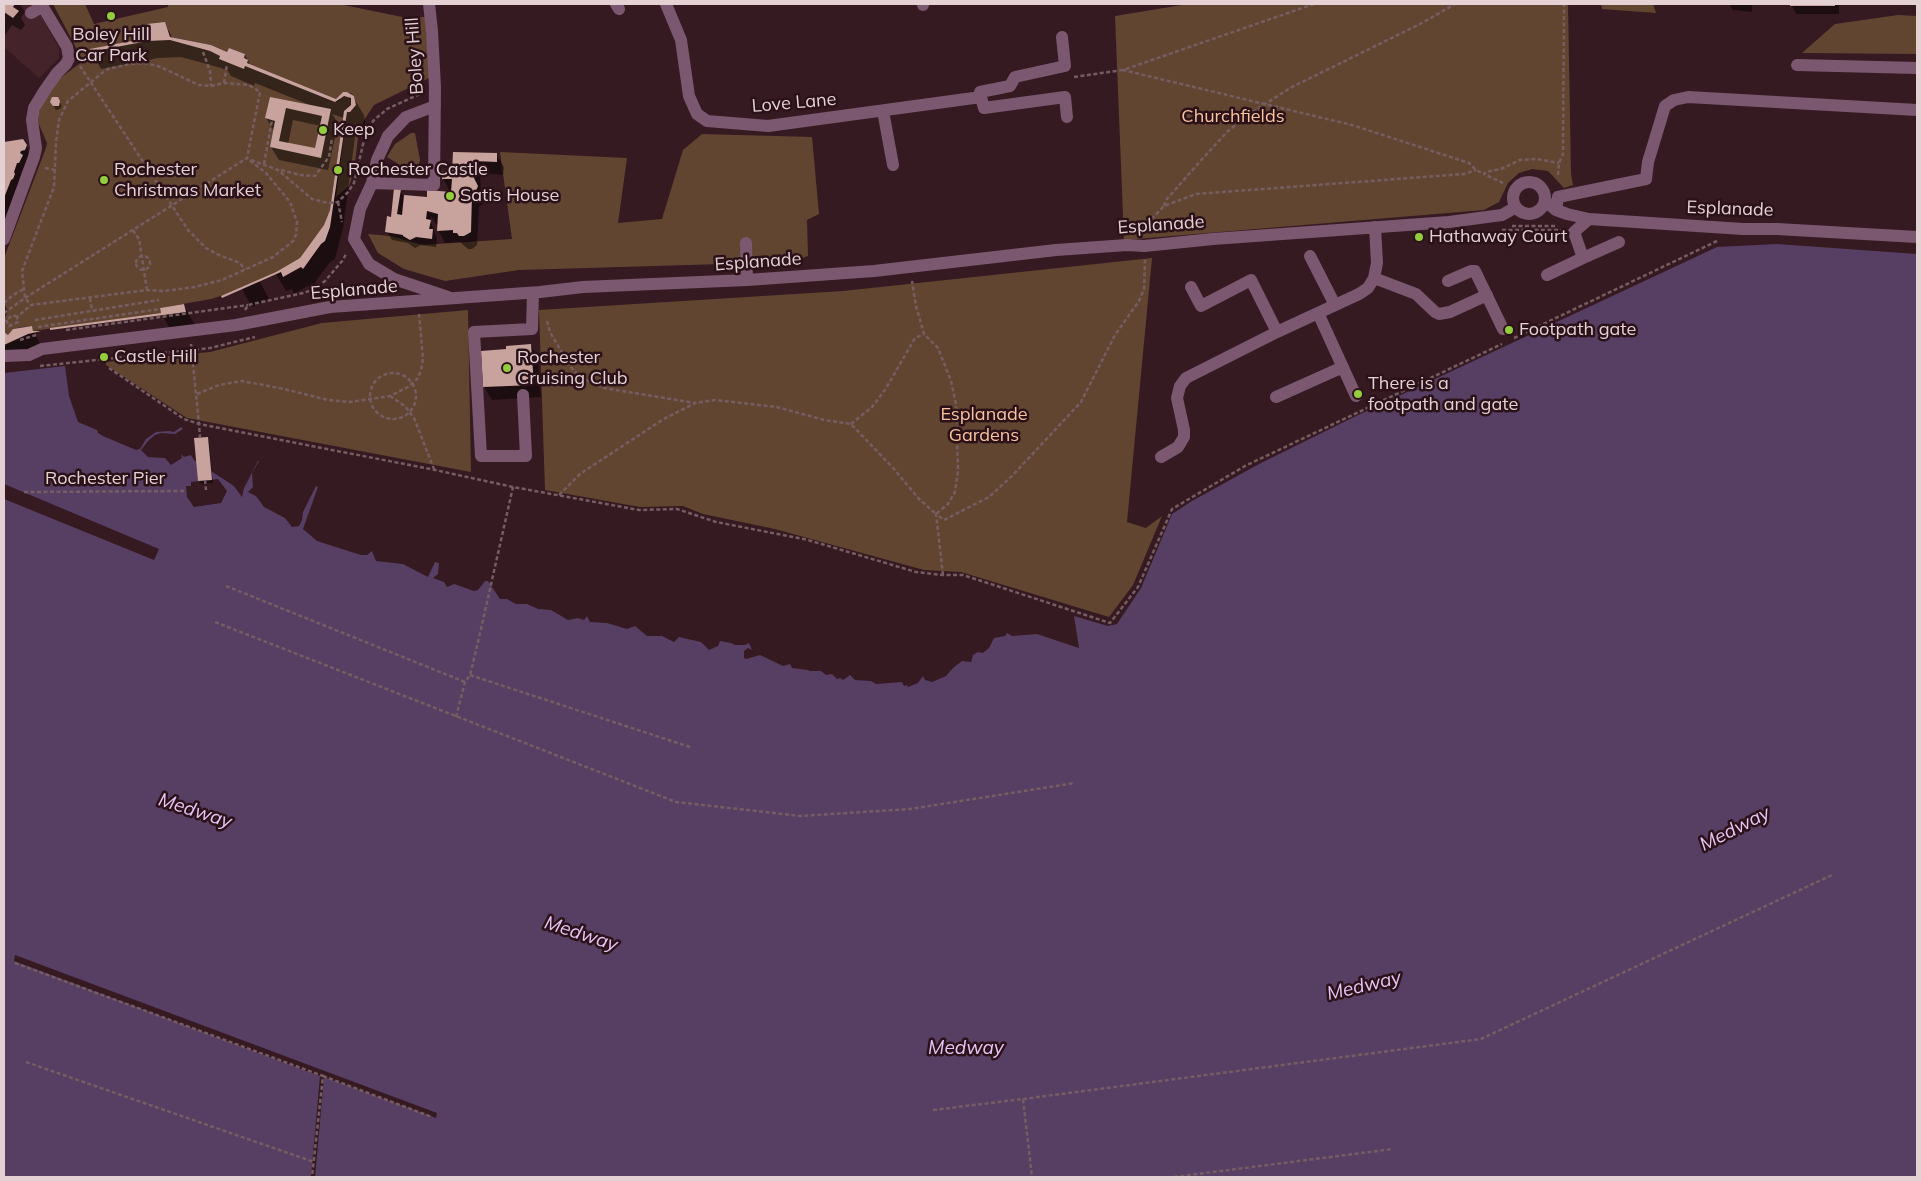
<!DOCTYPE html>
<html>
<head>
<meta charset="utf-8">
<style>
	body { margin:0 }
	#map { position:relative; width:1921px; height:1181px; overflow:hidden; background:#361a21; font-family:Mulish,sans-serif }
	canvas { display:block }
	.frame { position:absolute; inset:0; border:5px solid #e4d1d4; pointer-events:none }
</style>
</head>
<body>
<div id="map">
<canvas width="1921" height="1181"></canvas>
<div class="frame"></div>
</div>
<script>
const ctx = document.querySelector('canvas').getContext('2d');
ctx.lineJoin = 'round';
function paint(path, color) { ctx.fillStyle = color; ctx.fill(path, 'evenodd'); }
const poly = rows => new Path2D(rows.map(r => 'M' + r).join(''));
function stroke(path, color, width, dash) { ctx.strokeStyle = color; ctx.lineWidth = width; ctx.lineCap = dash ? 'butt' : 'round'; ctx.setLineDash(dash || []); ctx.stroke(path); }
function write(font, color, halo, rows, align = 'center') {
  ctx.font = font + ' Mulish,sans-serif'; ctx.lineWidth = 5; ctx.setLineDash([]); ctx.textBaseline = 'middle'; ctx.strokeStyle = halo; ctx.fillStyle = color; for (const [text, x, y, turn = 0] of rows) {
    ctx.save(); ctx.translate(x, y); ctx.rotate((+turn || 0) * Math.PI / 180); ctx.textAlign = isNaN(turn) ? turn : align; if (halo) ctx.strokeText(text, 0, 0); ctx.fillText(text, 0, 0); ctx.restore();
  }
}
paint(poly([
	[4,4,32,4,29,8,41,16,59,48,59,58,39,78,4,47]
]), '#45232b');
paint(poly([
	[53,4,85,4,94,24,168,7,168,4,339,4,402,17,425,17,431,77,374,105,364,120,358,137,354,171,349,186,336,197,347,112,350,111,356,105,354,96,351,93,343,92,336,99,247,63,244,58,245,54,229,48,227,52,211,45,170,37,169,31,147,38,90,50,90,52,148,41,170,40,210,51,220,56,220,59,244,69,245,66,335,102,339,101,341,97,348,96,352,102,351,105,344,111,330,210,324,225,300,258,276,272,224,295,211,299,160,308,161,313,33,331,32,326,22,327,13,329,8,335,4,332,4,258,46,148,47,143,38,122,39,113,42,104,59,79,83,61],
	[1188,4,1568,4,1571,174,1573,185,1564,188,1548,171,1532,169,1519,173,1508,183,1499,202,1484,210,1124,240,1115,16],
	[1601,4,1653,4,1656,13,1602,9],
	[1898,15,1917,16,1917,54,1802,53,1835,24],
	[411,133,415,133,420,160,417,172,413,173,387,157,395,144],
	[702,134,812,137,819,214,807,220,808,256,790,262,519,270,445,281,404,269,378,253,368,234,390,236,423,245,512,239,500,152,627,158,618,223,662,219,683,150],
	[1152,258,1127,522,1146,528,1162,516,1133,585,1109,617,961,572,924,570,775,529,703,514,683,506,640,507,545,490,539,310,843,291],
	[468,310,471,472,187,418,106,365,106,362,210,352,322,323]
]), '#624531');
paint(poly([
	[1777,244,1917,254,1917,1177,315,1177,324,1077,436,1118,437,1113,15,955,14,961,320,1076,311,1177,4,1177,4,373,65,366,69,396,78,422,97,430,98,433,103,436,136,450,140,449,146,439,156,432,169,431,174,432,181,427,183,429,175,434,161,433,155,435,148,441,141,450,148,457,165,458,171,465,182,458,181,454,184,457,191,455,194,460,234,486,242,497,244,488,258,461,259,461,252,473,253,487,248,492,256,496,264,507,285,518,292,527,299,526,302,520,303,512,316,486,318,487,303,529,317,541,361,555,367,555,372,551,376,561,403,564,428,577,435,562,439,563,438,574,433,578,444,582,447,587,454,584,474,591,478,590,485,581,488,581,500,599,507,599,516,604,527,604,538,609,551,610,568,620,578,618,584,620,587,616,590,622,607,623,627,629,635,626,647,636,662,636,674,642,679,637,701,642,709,650,718,646,720,641,731,643,735,645,745,645,749,643,752,650,748,648,744,651,744,658,746,659,760,655,783,666,790,664,792,668,808,670,810,671,821,671,826,675,832,674,837,679,840,678,843,680,850,675,855,680,871,681,876,684,902,682,904,686,907,685,908,687,918,683,923,676,925,680,932,682,946,676,953,668,962,661,971,662,973,655,978,652,983,653,989,648,994,638,1005,636,1007,633,1012,636,1037,634,1079,648,1074,616,1108,626,1117,624,1141,588,1172,514,1192,501,1259,464,1356,416,1717,247]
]), '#573e63');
paint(poly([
	[218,479,227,491,221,503,194,507,187,497,186,486,191,486,191,482],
	[4,484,159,549,154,560,4,499]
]), '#361a21');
paint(poly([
	[4,4,20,4,25,12,21,18,25,25,21,30,12,25,5,35,4,34],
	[1729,4,1752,4,1752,12,1733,10],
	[1791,4,1839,4,1839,14,1796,14],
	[165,24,173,39,227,54,245,55,251,66,336,100,343,94,353,97,364,115,365,123,360,129,356,130,343,228,335,259,330,262,313,285,311,284,294,294,292,289,286,291,276,274,301,259,325,225,332,210,344,118,332,114,338,123,328,170,279,160,271,147,274,131,266,118,271,98,309,106,310,105,255,83,254,86,231,76,228,71,221,68,181,57,158,58,101,69,91,51,149,40],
	[293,120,321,126,316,150,288,144],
	[57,98,62,106,60,109,56,110,51,102],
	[23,140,31,155,30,158,26,159,27,164,24,171,22,170,18,188,14,192,17,197,4,237,4,147],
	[454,153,496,154,504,167,503,175,480,173,481,192,485,200,483,204,479,207,477,245,472,249,468,249,460,242,445,243,438,230,438,225,436,224,431,216,431,222,437,239,436,247,421,245,415,248,408,243,392,240,387,232,400,190,405,199,429,199,451,193,443,179,453,173],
	[257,281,260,282,269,299,252,307,242,289],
	[4,303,8,311,4,320],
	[184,306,194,323,195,329,172,332,162,315],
	[31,327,41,345,4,360,4,334,8,337],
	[531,345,538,358,541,397,492,400,484,387,508,351],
	[207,438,209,442,213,483,202,484,199,481]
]), '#0007');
paint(poly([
	[4,4,15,4,13,7,19,11,13,18,4,12],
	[1790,4,1835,4,1835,6,1790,6],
	[165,22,170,37,211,45,227,52,229,48,245,54,244,58,248,60,247,63,336,99,343,92,347,92,354,96,356,105,350,112,347,112,330,227,325,241,321,244,303,269,301,267,283,277,281,272,222,298,221,296,276,272,300,258,324,225,330,210,344,111,351,105,351,98,344,96,335,102,245,66,244,69,219,59,220,56,210,51,170,40,148,41,90,52,90,49,147,38,147,24],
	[52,97,58,97,60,101,59,106,53,106,50,102],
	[270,97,331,109,321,158,270,147,275,121,265,118],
	[286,108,322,116,315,148,279,141],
	[23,139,27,145,25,150,21,151,20,153,23,155,19,163,17,163,14,172,15,174,13,179,11,180,4,198,4,142],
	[453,152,497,153,497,162,473,161,474,178,478,186,476,191,472,194,471,232,464,236,459,236,457,233,453,233,453,230,437,231,438,214,427,211,426,219,431,220,429,229,433,229,432,239,416,237,410,240,403,236,403,235,385,232,387,216,391,217,394,188,401,189,397,214,402,215,404,195,427,197,427,190,451,192,452,179,442,179,442,171,452,171],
	[184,304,186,312,50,330,50,328,161,313,160,308],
	[32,326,33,331,41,331,28,334,4,345,4,332,8,335,13,329],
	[531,344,534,385,483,387,481,351,506,349,506,346],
	[208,437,212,480,198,481,194,438]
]), '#c8a39d');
stroke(poly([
	[1314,4,1123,70,1352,125,1469,163,1476,170,1484,174],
	[203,52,210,71,211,86],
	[80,66,188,230,206,248,219,255,240,263,245,270],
	[1074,77,1123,70],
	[224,83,227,64],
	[251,160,278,170,312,199,328,203,338,202,348,192,354,183,365,136,373,121,387,109,422,93],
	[264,164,272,120],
	[45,168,56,170],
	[281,170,300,175,315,176,329,157,332,138],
	[1558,175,1559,163,1563,154,1564,4],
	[1503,183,1484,174,1486,172,1501,169,1520,160,1537,159,1559,163],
	[338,202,342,222],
	[1164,206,1166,200,1204,157,1228,131,1248,115,1290,88,1420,24,1455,4],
	[1512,226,1556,226],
	[133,230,139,239,147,290],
	[1502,230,1562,230],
	[1138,233,1164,206,1196,194,1464,174,1476,170],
	'136 263a7 7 0 1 1 14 0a7 7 0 1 1-14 0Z',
	[90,298,92,311],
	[4,303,13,295,24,289],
	[245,310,248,305,303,293,312,290,325,281,343,260,346,254],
	[4,313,25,298,247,158,260,92,249,85,224,83,211,86,199,85,158,66,144,63,130,64,108,69,102,73,68,101,59,120,56,142,54,187,22,271,25,298,31,305,147,290,164,291,195,287,222,280,273,257,293,241,296,235,297,222,290,202,266,173,247,158],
	[17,317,13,315,6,320,9,326,18,322,17,317,31,305],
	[35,320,159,300],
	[547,321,550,332,567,361,574,371,584,379,604,388,695,403],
	[38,327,160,309],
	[66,330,248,305],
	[1514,338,1717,241],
	[20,340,36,335],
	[191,344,199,424,435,470,513,487,639,510,677,509,716,522,808,540,916,572,943,575,963,575,1110,623,1138,587,1172,509,1245,466,1502,344],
	[40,366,210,348,255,337],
	[109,368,184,419,199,424,200,438],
	'370 396a23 23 0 1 1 46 0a23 23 0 1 1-46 0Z',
	[197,394,219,385,242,381,284,389,328,400,350,402,390,396,408,387,418,378,421,370,423,359,419,314],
	[390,396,405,406,414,418,434,469],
	[851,424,872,407,885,390,915,338,924,334],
	[205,480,206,490],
	[24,492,186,491],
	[559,495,580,474,662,420,695,403,715,400,777,407,824,420,851,424,893,468,919,499,936,514,948,504,955,492,958,471,956,404,951,381,938,348,924,334,916,306,912,281],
	[943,575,936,514,944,520,989,497,1012,476,1081,402,1115,335,1139,301,1144,289,1145,260],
	[226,586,465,682],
	[215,622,676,802,801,816,910,809,1075,783],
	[470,675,690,747],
	[456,717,465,682,470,675,478,642,513,487],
	[15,963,323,1076,312,1177],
	[26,1062,314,1162],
	[323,1076,432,1117],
	[1023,1099,1481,1039,1834,874],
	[933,1110,1023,1099,1032,1177],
	[1174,1177,1393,1149]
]), '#755d62', 2.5, [4, 2.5]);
stroke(poly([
	[616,4,619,9],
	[666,4,681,40,689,96,697,114,707,121,768,126,981,97,984,108,1065,97,1067,117],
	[923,4,923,5],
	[31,13,43,6],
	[1797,65,1917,68],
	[981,97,980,92,1010,86,1015,77,1065,66,1062,37],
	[435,106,406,117,388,136,377,160,372,183,360,209,354,239,369,264,394,279,448,297],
	[883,111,893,165],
	'1513 198a16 16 0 1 1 32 0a16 16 0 1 1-32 0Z',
	[372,183,434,185,435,87,432,31,429,4],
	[1545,201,1556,210,1567,214,1589,219,1743,229,1777,229,1917,237],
	[1556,210,1558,197,1646,179,1648,162,1665,106,1674,100,1688,97,1917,110],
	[1375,227,1377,263,1374,278,1416,294,1435,312,1439,314,1450,312,1487,295],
	[4,239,34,157,36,148,32,120,34,108,45,90,57,73,66,64,69,58,67,47,41,4],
	[746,243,747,280],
	[1310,256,1335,305],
	[1583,258,1619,242],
	[1547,275,1583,258,1574,232,1589,219],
	[1448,281,1471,271,1475,271,1503,329],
	[1191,287,1201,306,1251,280,1277,332],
	[1318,313,1356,396],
	[4,356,29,355,42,349,236,325,330,307,540,292,583,287,747,280,874,271,1056,250,1127,245,1144,246,1213,239,1449,222,1502,215,1516,207],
	[523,395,526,456,481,456,474,332,532,329,533,293],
	[1276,397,1343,367],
	[1161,457,1178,447,1184,437,1184,430,1177,398,1180,386,1186,378,1277,332,1359,294,1368,288,1374,278]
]), '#7c5870', 12);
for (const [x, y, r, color] of [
	[111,16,5,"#92cd3e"],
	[323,130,5,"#92cd3e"],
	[338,170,5,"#92cd3e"],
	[104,180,5,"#92cd3e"],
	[450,196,5,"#92cd3e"],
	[1419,237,5,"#92cd3e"],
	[1509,330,5,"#92cd3e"],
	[104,357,5,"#92cd3e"],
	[507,368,5,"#92cd3e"],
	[1358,394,5,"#92cd3e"]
]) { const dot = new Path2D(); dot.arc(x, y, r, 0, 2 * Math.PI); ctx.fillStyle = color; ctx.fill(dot); stroke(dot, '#2b1118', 2); }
write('18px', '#e4d1d4', '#2b1118', [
	["Boley Hill",111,35,"center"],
	["Car Park",111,56,"center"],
	["Keep",333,130],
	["Rochester",114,170],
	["Christmas Market",114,191],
	["Rochester Castle",348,170],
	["Satis House",460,196],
	["Hathaway Court",1429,237],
	["Footpath gate",1519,330],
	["Castle Hill",114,357],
	["Rochester",517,358],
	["Cruising Club",517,379],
	["There is a",1368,384],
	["footpath and gate",1368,405]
], 'left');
write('18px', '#e4d1d4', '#2b1118', [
	["Boley Hill",415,56,-94],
	["Love Lane",794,103,-5],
	["Esplanade",1730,209,2],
	["Esplanade",1161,225,-4],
	["Esplanade",758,262,-4],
	["Esplanade",354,290,-5],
	["Rochester Pier",105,479]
]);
write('18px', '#fac39f', '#2b1118', [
	["Churchfields",1233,117],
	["Esplanade",984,415],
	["Gardens",984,436]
]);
write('italic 19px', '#e7c4f7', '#2b1118', [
	["Medway",195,811,18],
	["Medway",1735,829,-27],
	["Medway",581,934,18],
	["Medway",1364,986,-13],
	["Medway",966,1048]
]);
</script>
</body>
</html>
